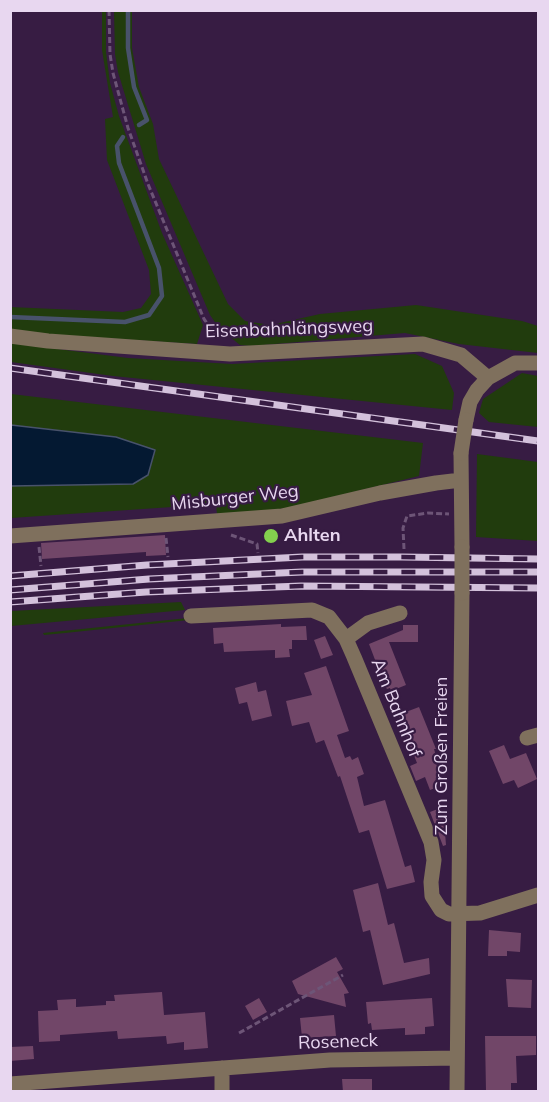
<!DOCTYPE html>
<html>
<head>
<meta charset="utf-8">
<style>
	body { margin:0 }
	#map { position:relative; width:549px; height:1102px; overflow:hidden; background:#371c43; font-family:Mulish,sans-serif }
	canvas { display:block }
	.frame { position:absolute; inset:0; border:12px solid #e8d7f0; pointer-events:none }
</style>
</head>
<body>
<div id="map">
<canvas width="549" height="1102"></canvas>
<div class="frame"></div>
</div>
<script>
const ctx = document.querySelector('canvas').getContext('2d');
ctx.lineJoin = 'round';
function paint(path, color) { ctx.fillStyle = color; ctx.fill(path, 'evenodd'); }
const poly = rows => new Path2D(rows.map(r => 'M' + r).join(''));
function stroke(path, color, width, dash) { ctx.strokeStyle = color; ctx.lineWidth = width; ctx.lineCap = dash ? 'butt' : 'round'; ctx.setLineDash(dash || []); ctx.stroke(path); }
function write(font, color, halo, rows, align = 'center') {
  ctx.font = font + ' Mulish,sans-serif'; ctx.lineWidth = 4.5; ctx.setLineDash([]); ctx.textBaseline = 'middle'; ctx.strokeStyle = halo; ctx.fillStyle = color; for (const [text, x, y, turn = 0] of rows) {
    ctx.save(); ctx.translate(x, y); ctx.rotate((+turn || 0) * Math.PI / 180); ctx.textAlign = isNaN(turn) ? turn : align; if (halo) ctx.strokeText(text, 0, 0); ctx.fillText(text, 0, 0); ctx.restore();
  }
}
paint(poly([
	[102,11,106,11,106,52,110,83,119,116,162,233,203,325,197,344,37,334,11,330,10,307,123,312,141,308,151,294,149,270,107,160,105,119,113,117,102,50],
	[114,11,132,11,132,48,139,87,153,124,159,159,228,304,245,321,271,325,320,314,416,305,522,321,538,326,538,353,459,344,405,333,251,346,240,345,219,328,210,315,146,164,118,72,115,54],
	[11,343,128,358,232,364,415,354,442,366,454,393,452,410,113,376,11,362],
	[522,373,538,376,538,427,489,422,479,413,483,399],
	[11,394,423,443,419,476,288,508,253,512,217,514,216,504,11,518],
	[477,454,538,462,538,541,476,537],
	[181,602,185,610,11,626,11,611],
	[188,618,189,620,65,633,44,635,43,633]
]), '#213c0d');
const water = poly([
	[11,425,116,437,155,450,148,475,133,484,11,486,11,425]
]);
paint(water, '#041932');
stroke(water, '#48526b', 1.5);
stroke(poly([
	[128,10,128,48,134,87,147,120,139,125],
	[10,317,125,322,149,315,162,296,159,268,119,163,117,146,123,137]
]), '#48526b', 4.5);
paint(poly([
	[165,535,166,555,146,556,146,552,42,559,41,543],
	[281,624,281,627,306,626,307,640,292,640,292,649,289,649,290,657,275,658,275,650,224,652,223,643,214,644,213,628],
	[403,625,418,625,418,642,389,642,406,685,391,691,390,688,387,689,385,686,369,644,403,630],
	[325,636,333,655,321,659,314,640],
	[326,666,349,731,337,735,345,758,350,756,352,760,358,757,364,774,357,777,364,806,385,800,405,867,411,865,415,882,387,889,369,830,359,833,340,776,338,777,324,740,316,743,309,722,292,726,286,701,312,695,304,673],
	[256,682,258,692,266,690,272,716,252,721,247,702,239,704,235,688],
	[419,707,436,749,434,749,436,756,434,757,443,785,430,790,425,777,416,781,410,766,417,763,398,715],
	[504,745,510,759,526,753,537,779,518,788,514,780,503,784,489,751],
	[443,807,446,845,443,846,430,812],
	[378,883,388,925,394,923,404,963,429,958,430,974,383,985,370,930,363,932,353,890],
	[489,930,521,933,520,952,507,951,507,956,488,956],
	[336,957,343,969,337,972,349,993,344,994,346,1007,298,994,292,981],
	[506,979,532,980,531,1008,508,1007],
	[162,992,164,1015,205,1012,208,1048,184,1050,184,1042,167,1044,166,1036,118,1039,117,1031,60,1035,60,1041,39,1042,38,1011,58,1010,57,1000,76,999,76,1007,106,1005,106,1001,115,1001,114,995],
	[259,998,267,1012,253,1020,245,1006],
	[432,998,434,1026,425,1027,425,1034,405,1035,405,1028,372,1030,371,1023,368,1024,366,1002],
	[334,1015,336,1036,302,1038,300,1018],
	[485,1036,536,1036,536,1055,516,1056,517,1083,511,1083,511,1092,486,1092],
	[33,1046,34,1059,10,1061,10,1047],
	[342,1079,372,1079,372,1092,343,1092]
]), '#714668');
stroke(poly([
	[109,10,110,54,113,73,128,128,148,184,204,319,218,338],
	[231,535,257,544,258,553],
	[166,538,168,557],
	[39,547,41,566],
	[404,549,403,528,407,516,428,513,449,514],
	[239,1033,343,975]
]), '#6d5577', 3, [6, 3]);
stroke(poly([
	[10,336,48,341,230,354,423,344,461,355,488,378],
	[466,420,470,402,477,390,488,378,515,363,538,363],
	[461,453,462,547],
	[10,536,282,516,380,493,436,483,461,480],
	[191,616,312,610,329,617,346,639,354,657,431,842,434,860,431,882,432,896,441,910,449,914,480,913,538,895],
	[346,639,368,623,400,613],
	[527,738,538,735],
	[222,1068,222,1092],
	[10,1084,330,1060,457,1058],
	[457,1092,462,593]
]), '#7f705d', 15);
const rail = poly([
	[10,368,538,441],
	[10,576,147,565,302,557,402,557,538,559],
	[10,590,149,579,302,572,538,572],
	[10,602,146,592,301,586,538,588]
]);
stroke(rail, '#d3c1db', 7);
stroke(rail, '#371c43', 4.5, [14]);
stroke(poly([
	[461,453,466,420],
	[462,593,462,547]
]), '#7f705d', 15);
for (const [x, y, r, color] of [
	[271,536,8,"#83d04e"]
]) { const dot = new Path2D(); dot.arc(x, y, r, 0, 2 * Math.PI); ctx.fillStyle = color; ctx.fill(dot); stroke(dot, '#371c43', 2); }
write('18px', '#e8d7f0', '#371c43', [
	["Eisenbahnlängsweg",289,329,-2],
	["Misburger Weg",235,498,-6],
	["Am Bahnhof",396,708,68],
	["Zum Großen Freien",442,756,-90],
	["Roseneck",338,1042,-2]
]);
write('bold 18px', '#e8d7f0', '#371c43', [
	["Ahlten",284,536]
], 'left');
</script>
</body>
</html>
